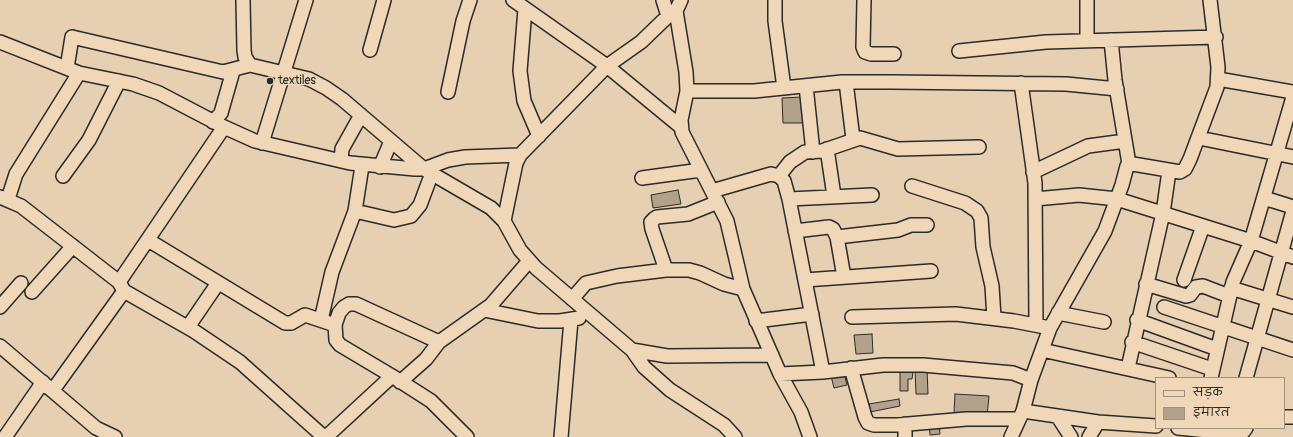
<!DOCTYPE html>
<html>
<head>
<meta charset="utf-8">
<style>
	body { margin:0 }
	#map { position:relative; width:1293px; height:437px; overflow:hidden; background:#e7d0b1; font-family:Pangolin,"Playpen Sans Deva",sans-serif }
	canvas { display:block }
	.legend { position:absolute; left:1155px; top:377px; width:130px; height:52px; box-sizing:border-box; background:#efd7b7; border:1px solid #a1927f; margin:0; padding:5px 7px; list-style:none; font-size:12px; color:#2b2b2b }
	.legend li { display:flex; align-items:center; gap:8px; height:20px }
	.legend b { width:20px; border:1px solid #a1927f }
</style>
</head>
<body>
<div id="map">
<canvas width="1293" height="437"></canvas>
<ul class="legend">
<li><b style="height:5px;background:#efd7b7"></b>सड़क</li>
<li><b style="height:11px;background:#b2a28c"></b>इमारत</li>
</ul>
</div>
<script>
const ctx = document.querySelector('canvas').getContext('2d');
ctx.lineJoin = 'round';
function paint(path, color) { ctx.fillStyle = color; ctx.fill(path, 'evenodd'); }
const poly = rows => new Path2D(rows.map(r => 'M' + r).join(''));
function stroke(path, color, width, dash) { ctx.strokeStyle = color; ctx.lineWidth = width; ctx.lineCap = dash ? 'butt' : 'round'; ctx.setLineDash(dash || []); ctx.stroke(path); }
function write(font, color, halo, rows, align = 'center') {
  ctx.font = font + ' Pangolin,sans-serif'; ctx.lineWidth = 3; ctx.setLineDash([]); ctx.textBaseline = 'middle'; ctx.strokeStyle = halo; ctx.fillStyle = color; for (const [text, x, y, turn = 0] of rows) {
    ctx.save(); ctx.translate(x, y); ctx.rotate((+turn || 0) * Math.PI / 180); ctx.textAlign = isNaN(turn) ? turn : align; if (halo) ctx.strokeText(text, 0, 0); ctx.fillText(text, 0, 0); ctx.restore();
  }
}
const building = poly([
	[803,97,804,123,783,123,782,98,803,97],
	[678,190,681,204,653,208,651,195,678,190],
	[872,334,873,353,856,354,854,335,872,334],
	[915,368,927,368,928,394,916,394,915,368],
	[900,371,913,372,912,379,908,379,908,391,900,391,900,371],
	[844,373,847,385,834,388,831,376,844,373],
	[955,394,989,396,987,416,954,413,955,394],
	[899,399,900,406,870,412,869,404,899,399],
	[929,423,939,423,940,434,930,435,929,423]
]);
paint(building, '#b2a28c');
stroke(building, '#2b2b2b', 1);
const minor = poly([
	[243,0,244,50,245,57,250,65,309,79,326,88,342,99,424,169,491,208,504,221,520,250,536,268,632,350,644,367,670,390,724,425,735,437],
	[513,0,607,66,681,127],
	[663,0,668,16],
	[775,0,775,21,784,88],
	[864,0,863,47,865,52,871,54,894,54],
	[1087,0,1087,41],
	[525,9,520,71,524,101,539,136],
	[676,11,686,72,687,91,681,120,682,132,727,221,743,289,780,374,801,412,810,437],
	[1111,40,1115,80,1129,164],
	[0,42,79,73,133,84,159,93,224,127,255,141,350,163,415,169,424,169,448,160,465,157,520,155],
	[370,50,384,0],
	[959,51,1046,42,1216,37],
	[67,68,72,37,223,72,250,65],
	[1218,79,1293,92],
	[846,82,853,139],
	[1021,83,1035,183,1036,325],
	[806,86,813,152],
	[687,91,754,91,842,82,891,82,1066,84,1117,89],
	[448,92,463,21,470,0],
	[213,122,221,113,233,71],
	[1199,138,1293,157],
	[262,143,306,0],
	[827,149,834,196],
	[341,161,342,149,361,115],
	[380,167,391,141],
	[1033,172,1088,146,1125,141],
	[63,176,89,140,119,81],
	[779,176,790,162,805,152,822,151,860,138,898,149,979,147],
	[642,178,701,170],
	[912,186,965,203,977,211,981,218,983,247,992,286,994,318],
	[712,191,771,174,779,176,784,181,789,199,823,372],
	[0,197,21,206,119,282,124,291,194,331,240,362,324,437],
	[1264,198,1293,207],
	[8,199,16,174,79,73],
	[789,199,872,195],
	[1035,199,1079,195,1117,199,1251,241,1293,257],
	[355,211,394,220,411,216,420,205,432,173],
	[504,221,516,163,520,155,607,66,641,42,668,16,676,11,681,0],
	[795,231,829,227,833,229,837,237,844,277],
	[837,237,898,230,911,225,927,225],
	[148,240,285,323,291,323,305,315,335,325],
	[666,270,652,229,651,222,654,219,657,217,688,214,718,202],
	[805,280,931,271],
	[1184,280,1203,226],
	[119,282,224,127],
	[1146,284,1186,296,1190,295,1196,287,1203,286,1229,296],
	[1231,288,1293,307],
	[32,292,73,246],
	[572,299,586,283,617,276,666,270,689,270,700,273,724,284,743,289],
	[0,307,21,283],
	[1164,307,1293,350],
	[484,310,538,321,560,321,579,318],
	[1058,313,1104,322],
	[852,317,956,314,1014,321,1045,327],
	[321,320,332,272,355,211,362,166],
	[1137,320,1217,349],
	[756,321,812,314],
	[188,327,218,283],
	[1132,342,1212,369],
	[0,346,96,428,115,437],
	[632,350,667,356,772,355],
	[1042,350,1169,378],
	[851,368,865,417,868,423,874,425,897,425,966,419,1019,419],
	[1128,368,1163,213,1169,171],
	[780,374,823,372,883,365,923,365,1013,373,1031,380],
	[392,376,340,345,336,340,335,325,339,313,344,307,349,304,356,304,439,342],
	[1211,378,1233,282,1251,241,1293,97],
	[1246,378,1293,211],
	[400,382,426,359,439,342,491,305,529,261],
	[53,390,124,291],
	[1023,411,1098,422,1156,426],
	[1058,417,1071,437],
	[1284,417,1293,417],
	[905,424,905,437],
	[1178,428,1238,434,1243,432,1246,428],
	[5,437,43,382],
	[326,437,392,376,431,401,467,437],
	[561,437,571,320],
	[1011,437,1023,411,1031,380,1050,328,1105,231,1122,185,1127,166,1133,164,1180,172,1185,169,1190,159,1217,87,1218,67,1210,0],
	[1089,437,1098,422]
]);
stroke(minor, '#2b2b2b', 16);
stroke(minor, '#efd7b7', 13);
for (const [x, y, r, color] of [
	[270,81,4,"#2b2b2b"]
]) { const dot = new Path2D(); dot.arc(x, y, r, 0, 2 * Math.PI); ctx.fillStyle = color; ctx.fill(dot); stroke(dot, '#efd7b7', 1.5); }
write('12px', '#2b2b2b', '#efd7b7', [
	["textiles",278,81]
], 'left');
</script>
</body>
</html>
